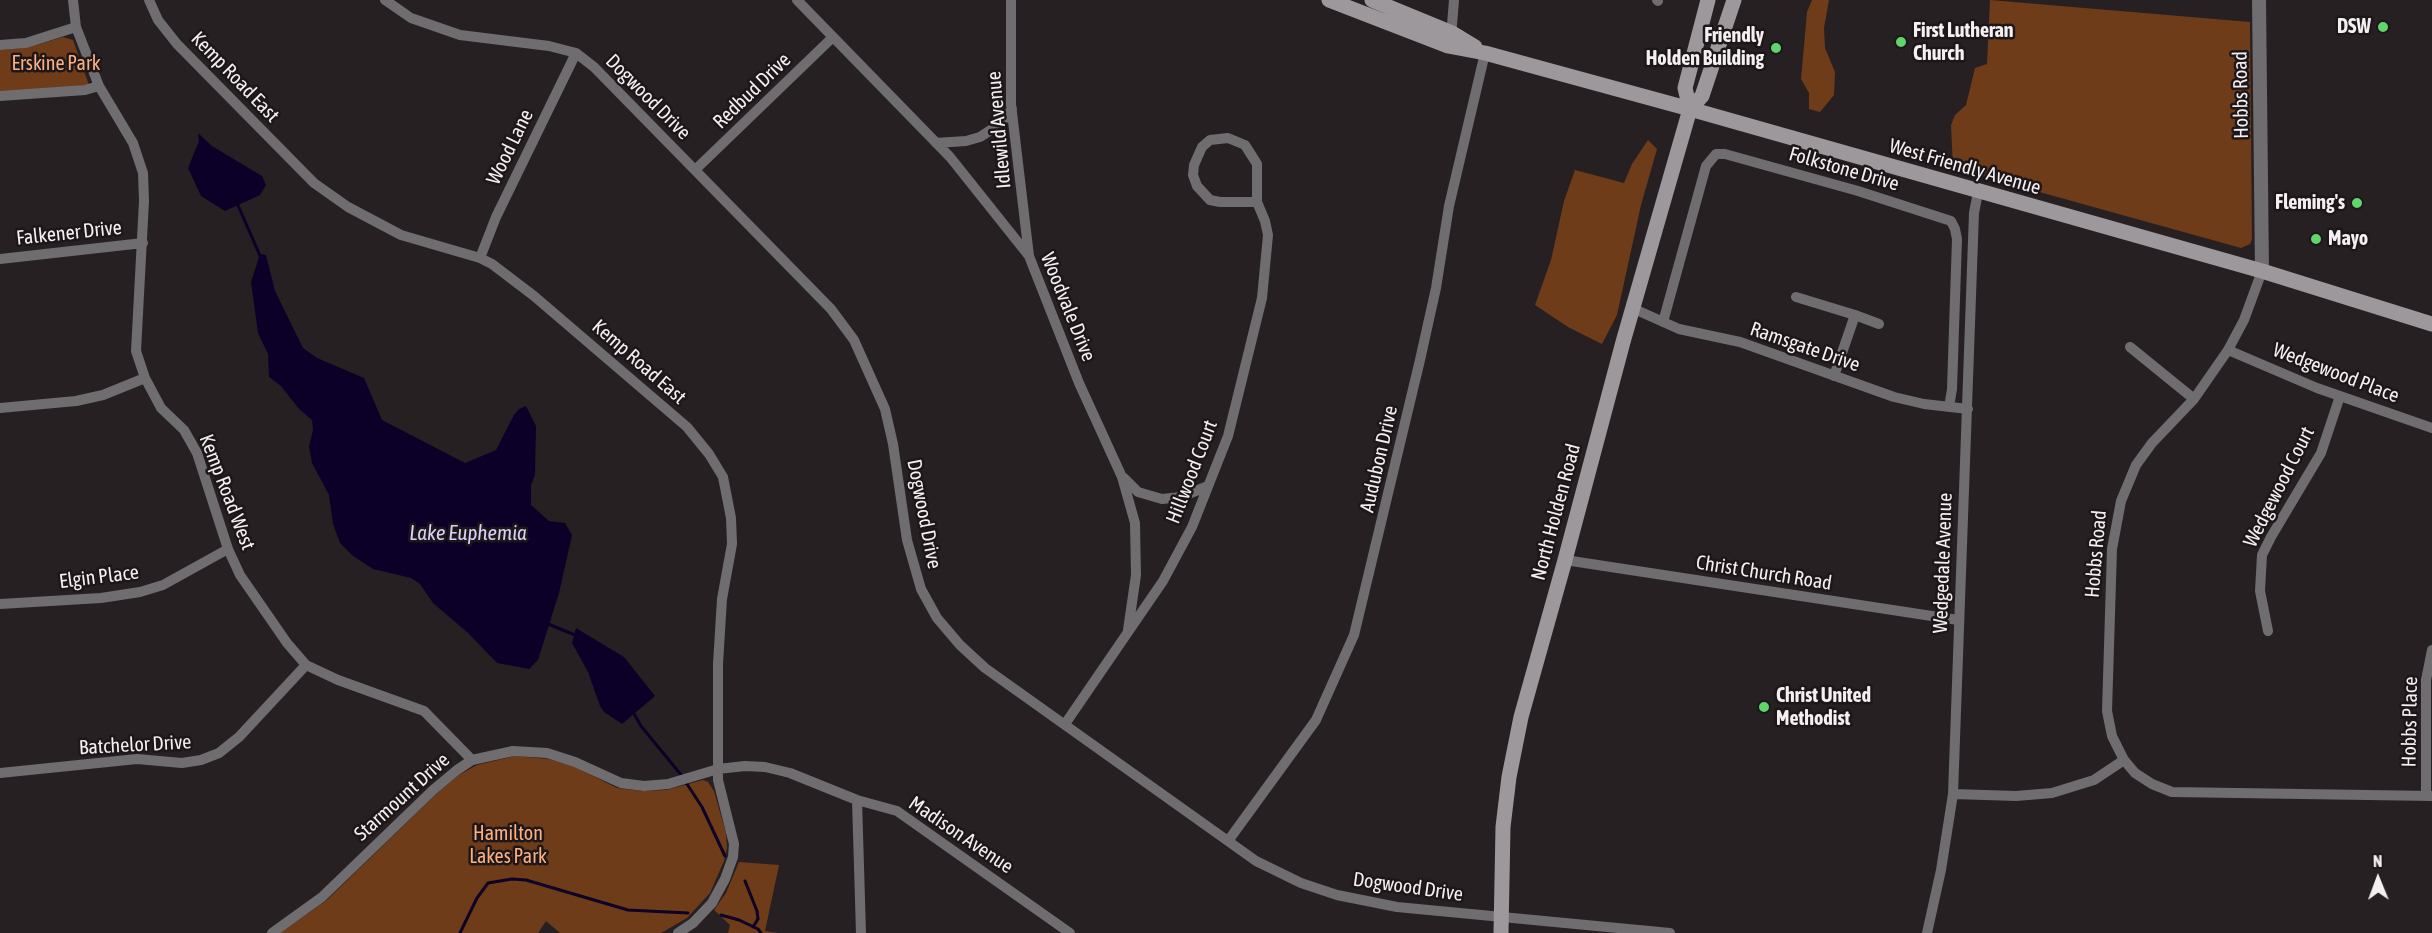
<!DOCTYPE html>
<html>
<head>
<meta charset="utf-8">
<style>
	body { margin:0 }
	#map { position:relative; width:2432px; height:933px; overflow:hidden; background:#262023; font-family:"Asap Condensed",sans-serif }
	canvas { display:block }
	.north { position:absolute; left:2348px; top:849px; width:60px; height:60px; -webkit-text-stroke:4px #1d1719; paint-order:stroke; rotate:359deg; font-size:16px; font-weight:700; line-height:24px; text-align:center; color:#f4eff1 }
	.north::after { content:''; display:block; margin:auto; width:21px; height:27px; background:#f4eff1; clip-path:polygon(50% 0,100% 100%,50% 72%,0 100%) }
</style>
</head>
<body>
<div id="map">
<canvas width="2432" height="933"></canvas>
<div class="north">N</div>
</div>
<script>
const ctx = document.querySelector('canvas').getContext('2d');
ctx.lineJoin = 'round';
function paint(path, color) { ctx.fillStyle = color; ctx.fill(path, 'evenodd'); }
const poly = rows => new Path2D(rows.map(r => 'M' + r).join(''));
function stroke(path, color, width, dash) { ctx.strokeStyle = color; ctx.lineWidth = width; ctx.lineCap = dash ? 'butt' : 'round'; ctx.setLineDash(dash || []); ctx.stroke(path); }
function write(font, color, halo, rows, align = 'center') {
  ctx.font = font + ' "Asap Condensed",sans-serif'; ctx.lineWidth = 5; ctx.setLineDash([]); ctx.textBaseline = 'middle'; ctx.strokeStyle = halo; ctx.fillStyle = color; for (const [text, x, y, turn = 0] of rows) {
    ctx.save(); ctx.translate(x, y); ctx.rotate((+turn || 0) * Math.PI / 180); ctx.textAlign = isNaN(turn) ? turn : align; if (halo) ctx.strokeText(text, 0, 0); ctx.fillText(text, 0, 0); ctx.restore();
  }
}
paint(poly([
	[1812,0,1829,0,1824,28,1825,48,1835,72,1834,95,1820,112,1809,109,1809,93,1801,79,1807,12],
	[1990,0,2250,22,2252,239,2250,244,2241,248,1953,168,1951,125,1955,115,1966,105,1975,68,1987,64],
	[63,37,73,40,89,85,0,92,0,50,26,48],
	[1648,140,1657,149,1641,205,1617,315,1602,344,1568,327,1535,305,1551,260,1564,201,1575,170,1624,183,1632,164],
	[515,756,548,759,573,766,617,788,642,791,666,790,703,780,708,782,714,791,726,833,727,848,724,861,710,893,687,918,661,933,560,933,546,921,538,933,280,933,327,900,437,793,459,775,477,765],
	[739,862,779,865,765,931,778,933,728,933,730,925,714,910,726,893]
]), '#6e3c18');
paint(poly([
	[198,133,212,146,262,176,266,185,260,195,225,211,201,196,188,168,199,141],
	[260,254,266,255,275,291,303,348,317,358,364,378,382,420,465,463,496,450,514,415,519,409,526,406,536,426,535,475,531,485,531,505,549,521,565,523,572,535,559,593,538,660,529,669,497,663,468,633,433,603,420,584,411,578,373,569,353,556,340,543,333,524,329,495,312,463,309,447,313,430,312,420,299,409,281,386,269,377,268,354,258,333,251,282],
	[576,628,624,657,655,696,622,724,604,712,600,706,588,672,572,643]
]), '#0d0028');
stroke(poly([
	[237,203,261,258],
	[548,624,575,635],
	[633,712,641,726,682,776],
	[685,781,702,807,725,856],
	[745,881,757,911,758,919,753,927],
	[721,915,739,920,758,929,761,933],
	[460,933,477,898,488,883,512,879,526,880,628,910,688,913]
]), '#0d0028', 3);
stroke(poly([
	[73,0,76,27,99,86,133,143,143,173,144,201,136,351,145,378,161,408,184,430,197,453,228,549,240,575,287,643,306,665,338,680,424,711,472,760],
	[149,0,158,20,177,44,314,183,348,207,401,235,480,258,492,264,534,296,687,427,709,454,723,477,731,518,732,544,722,599,718,664,718,780,734,844,733,857,725,879,712,903,693,923,678,933],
	[385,0,411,18,460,35,549,46,576,53,594,67,831,309,854,340,885,409,893,444,907,540,921,589,937,618,960,645,985,668,1256,861,1301,883,1337,895,1397,907,1670,933],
	[797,0,950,157,1029,256,1079,383,1122,477,1135,523,1136,575,1128,630],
	[1011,0,1011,104,1029,256],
	[1657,0,1658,1],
	[1451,37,1454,0],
	[0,45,26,43,76,27],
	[0,96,85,90,99,86],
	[936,143,966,141,980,137,1000,124,1012,109],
	[695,170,833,37],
	[480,258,496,217,576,53],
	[0,259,143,243],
	[2262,271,2244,320,2228,350,2194,399,2152,443,2136,465,2121,501,2112,549,2107,711,2112,736,2124,760,2135,773,2152,784,2172,792,2432,796],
	[1796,297,1855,315,1834,376],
	[1632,308,1679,329,1740,342,1894,397,1924,404,1968,409],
	[1855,315,1879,324],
	[1663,322,1706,166,1716,154,1725,154,1858,191,1951,221,1955,229,1957,239,1952,389,1949,407],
	[2130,347,2194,399],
	[2228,350,2317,388,2432,428],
	[0,408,76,401,103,395,145,378],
	[1124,478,1138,492,1162,499,1181,497,1208,486],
	[1565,560,1958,620],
	[0,604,101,598,140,592,163,585,228,549],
	[2268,631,2260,591,2262,555,2271,537,2321,453,2340,396],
	[1065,724,1163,581,1192,527,1228,436,1262,298,1268,235,1265,221,1257,202,1257,164,1245,145,1228,138,1210,140,1202,147,1194,165,1193,175,1197,186,1210,200,1220,202,1257,202],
	[0,773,137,759,182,763,201,760,219,753,239,737,306,665],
	[1953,794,2016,796,2052,793,2094,780,2124,760],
	[2426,796,2426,680,2432,650],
	[857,800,861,933],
	[1228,841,1316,720,1354,635,1420,360,1436,288,1449,206,1485,53],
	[272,933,322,897,433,790,457,770,472,760,513,751,547,753,575,762,621,783,644,786,668,784,718,769,745,766,765,767,790,773,857,800,897,811,1070,933],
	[1927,933,1941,870,1953,794,1974,213,1978,192]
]), '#6f6d70', 10);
stroke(poly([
	[2259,0,2262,271]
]), '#6f6d70', 14);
stroke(poly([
	[1329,0,1448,46,1485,53,1690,109,2262,271,2432,324],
	[1372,0,1452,33,1475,47],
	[1690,109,1685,88,1708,0],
	[1501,933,1503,827,1509,777,1521,717,1565,560,1623,342,1690,109,1702,96,1734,0]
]), '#9c989c', 15);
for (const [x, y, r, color] of [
	[2383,27,6,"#60d56b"],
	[1901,42,6,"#60d56b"],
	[1776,48,6,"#60d56b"],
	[2357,203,6,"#60d56b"],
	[2316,239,6,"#60d56b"],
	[1764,707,6,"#60d56b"]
]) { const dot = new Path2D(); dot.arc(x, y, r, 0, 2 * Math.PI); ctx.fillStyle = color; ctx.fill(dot); stroke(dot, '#1d1719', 2); }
write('bold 20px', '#f4eff1', '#1d1719', [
	["DSW",2371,27],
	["First Lutheran",1913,31,"left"],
	["Church",1913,54,"left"],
	["Friendly",1764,36],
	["Holden Building",1764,59],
	["Fleming's",2345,203],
	["Mayo",2328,239,"left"],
	["Christ United",1776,696,"left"],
	["Methodist",1776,719,"left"]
], 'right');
write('20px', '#fbb080', '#1d1719', [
	["Erskine Park",56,64],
	["Hamilton",508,834],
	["Lakes Park",508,857]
]);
write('20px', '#f4eff1', '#1d1719', [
	["Kemp Road East",235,77,46],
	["Redbud Drive",752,91,-44],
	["Hobbs Road",2241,95,-91],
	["Dogwood Drive",648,97,45],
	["Idlewild Avenue",999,130,-95],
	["Wood Lane",510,147,-64],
	["West Friendly Avenue",1965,167,16],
	["Folkstone Drive",1844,169,16],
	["Falkener Drive",69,233,-6],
	["Woodvale Drive",1068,307,68],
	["Ramsgate Drive",1805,347,19],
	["Kemp Road East",639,362,41],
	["Wedgewood Place",2336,373,21],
	["Audubon Drive",1379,459,-77],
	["Hillwood Court",1192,472,-69],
	["Wedgewood Court",2279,487,-63],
	["Kemp Road West",227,492,69],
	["North Holden Road",1556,512,-75],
	["Dogwood Drive",924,514,79],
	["Hobbs Road",2096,554,-85],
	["Wedgedale Avenue",1943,563,-88],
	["Christ Church Road",1764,573,9],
	["Elgin Place",99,577,-7],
	["Hobbs Place",2410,722,-89],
	["Batchelor Drive",135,745,-3],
	["Starmount Drive",402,797,-42],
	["Madison Avenue",961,835,34],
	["Dogwood Drive",1408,887,8]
]);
write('italic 21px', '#d7d2f9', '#1d1719', [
	["Lake Euphemia",468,533]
]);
</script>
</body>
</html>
